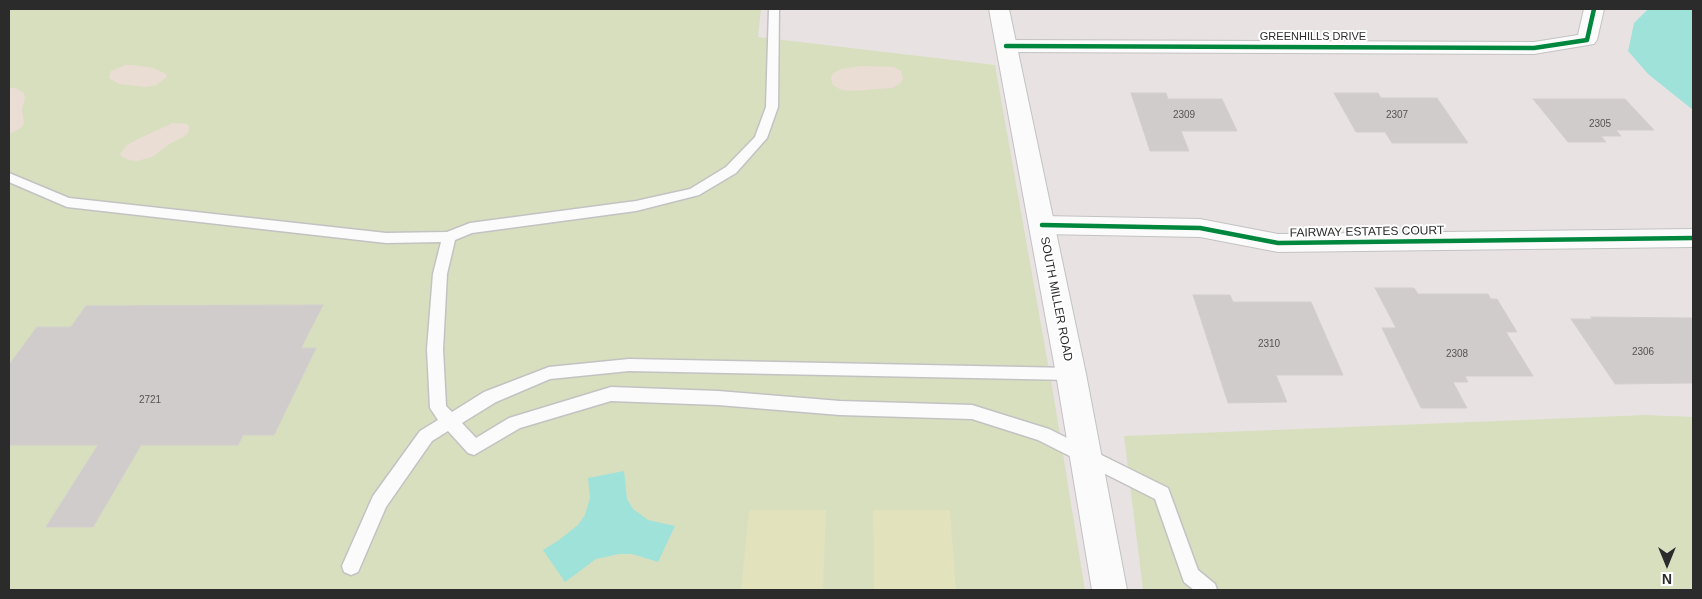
<!DOCTYPE html>
<html>
<head>
<meta charset="utf-8">
<style>
	body { margin:0 }
	#map { position:relative; width:1702px; height:599px; overflow:hidden; background:#e8e3e2; font-family:Helvetica,sans-serif }
	canvas { display:block }
	.frame { position:absolute; inset:0; border:10px solid #2b2b2b; pointer-events:none }
	.north { position:absolute; left:1642px; top:539px; width:50px; height:50px; -webkit-text-stroke:4px #fff; paint-order:stroke; rotate:180deg; font-size:14px; font-weight:700; line-height:20px; text-align:center; color:#2b2b2b }
	.north::after { content:''; display:block; margin:auto; width:18px; height:22px; background:#2b2b2b; clip-path:polygon(50% 0,100% 100%,50% 72%,0 100%) }
</style>
</head>
<body>
<div id="map">
<canvas width="1702" height="599"></canvas>
<div class="frame"></div>
<div class="north">N</div>
</div>
<script>
const ctx = document.querySelector('canvas').getContext('2d');
ctx.lineJoin = 'round';
function paint(path, color) { ctx.fillStyle = color; ctx.fill(path, 'evenodd'); }
const poly = rows => new Path2D(rows.map(r => 'M' + r).join(''));
function stroke(path, color, width, dash) { ctx.strokeStyle = color; ctx.lineWidth = width; ctx.lineCap = dash ? 'butt' : 'round'; ctx.setLineDash(dash || []); ctx.stroke(path); }
function write(font, color, halo, rows, align = 'center') {
  ctx.font = font + ' Helvetica,sans-serif'; ctx.lineWidth = 4; ctx.setLineDash([]); ctx.textBaseline = 'middle'; ctx.strokeStyle = halo; ctx.fillStyle = color; for (const [text, x, y, turn = 0] of rows) {
    ctx.save(); ctx.translate(x, y); ctx.rotate((+turn || 0) * Math.PI / 180); ctx.textAlign = isNaN(turn) ? turn : align; if (halo) ctx.strokeText(text, 0, 0); ctx.fillText(text, 0, 0); ctx.restore();
  }
}
paint(poly([
	[9,9,761,9,758,37,995,65,1054,398,1085,590,9,590],
	[1646,415,1693,417,1693,590,1143,590,1124,436]
]), '#d8dfbf');
paint(poly([
	[125,65,133,65,153,68,166,74,167,77,156,85,147,87,119,84,109,78,111,71],
	[861,66,894,67,901,71,903,79,900,84,892,88,852,91,841,90,833,85,831,79,833,73,841,69],
	[9,88,15,88,24,93,25,99,22,109,24,124,19,129,9,134],
	[173,123,187,124,189,127,189,131,186,135,168,145,152,157,137,161,129,160,123,157,120,154,127,145,138,139]
]), '#eaddd3');
paint(poly([
	[749,510,826,510,823,590,741,590],
	[873,510,950,510,956,590,874,590]
]), '#e2e2bd');
paint(poly([
	[1648,9,1693,9,1693,110,1648,74,1628,51,1634,23],
	[624,471,627,499,633,509,648,520,675,526,658,562,632,554,619,554,596,559,565,582,543,550,559,540,578,525,585,515,590,498,588,478]
]), '#9ee2da');
const building = poly([
	[1131,93,1166,93,1168,99,1222,99,1237,131,1181,131,1189,151,1150,151,1131,93],
	[1334,93,1378,93,1381,98,1437,98,1468,143,1392,143,1385,132,1356,132,1334,93],
	[1533,99,1625,99,1654,130,1616,130,1621,136,1601,136,1606,142,1568,142,1533,99],
	[1375,288,1414,288,1418,294,1488,294,1491,299,1497,299,1517,332,1506,332,1533,376,1465,376,1468,382,1453,382,1467,408,1421,408,1382,328,1396,328,1375,288],
	[1193,295,1230,295,1233,302,1311,302,1343,375,1276,375,1287,402,1228,403,1193,295],
	[323,305,301,348,316,348,274,435,243,435,238,445,141,445,93,527,46,527,98,445,9,445,9,365,37,327,71,327,86,306,323,305],
	[1591,317,1693,318,1693,383,1615,384,1571,319,1592,319,1591,317]
]);
paint(building, '#d0cccb');
stroke(building, '#d3cfce', 1);
const lane = poly([
	[769,9,779,9,778,107,767,138,736,173,699,195,636,211,472,233,455,240,447,274,443,349,446,406,452,412,484,392,549,367,629,359,1071,368,1077,369,1079,374,1077,379,1071,380,629,371,550,379,496,402,462,423,476,438,509,418,611,387,718,391,840,401,972,405,1049,429,1168,488,1198,570,1215,584,1217,590,1194,590,1184,582,1155,499,1038,440,972,419,840,415,718,405,611,401,520,428,474,455,468,453,448,431,432,441,386,507,358,572,351,575,344,572,342,566,373,496,420,431,438,420,430,408,427,349,433,274,441,242,386,243,67,207,9,182,9,173,69,198,386,233,447,232,470,223,636,201,690,189,726,167,755,137,766,107,769,9]
]);
const street = poly([
	[1584,9,1604,9,1597,40,1594,44,1534,54,1006,52,999,50,996,46,999,42,1006,40,1534,42,1578,35,1584,9],
	[1042,216,1200,219,1278,234,1693,229,1693,247,1278,252,1200,237,1042,234,1033,231,1029,225,1033,219,1042,216]
]);
const secondary = poly([
	[989,9,1009,9,1086,374,1127,590,1092,590,1056,374,989,9]
]);
stroke(lane, '#c3c2c2', 3);
stroke(street, '#c3c2c2', 2);
stroke(secondary, '#c3c2c2', 2);
paint(lane, '#fcfbfb');
paint(street, '#fcfbfb');
paint(secondary, '#fcfbfb');
stroke(poly([
	[1006,46,1534,48,1587,40,1594,9],
	[1042,225,1200,228,1278,243,1693,238]
]), '#00873e', 4.5);
write('10px', '#555454', null, [
	["2309",1184,115],
	["2307",1397,115],
	["2305",1600,124],
	["2310",1269,344],
	["2306",1643,352],
	["2308",1457,354],
	["2721",150,400]
]);
write('11px', '#2b2b2b', '#fff', [
	["GREENHILLS DRIVE",1313,37]
]);
write('12px', '#2b2b2b', '#fff', [
	["FAIRWAY ESTATES COURT",1367,232,-1],
	["SOUTH MILLER ROAD",1056,299,79]
]);
</script>
</body>
</html>
